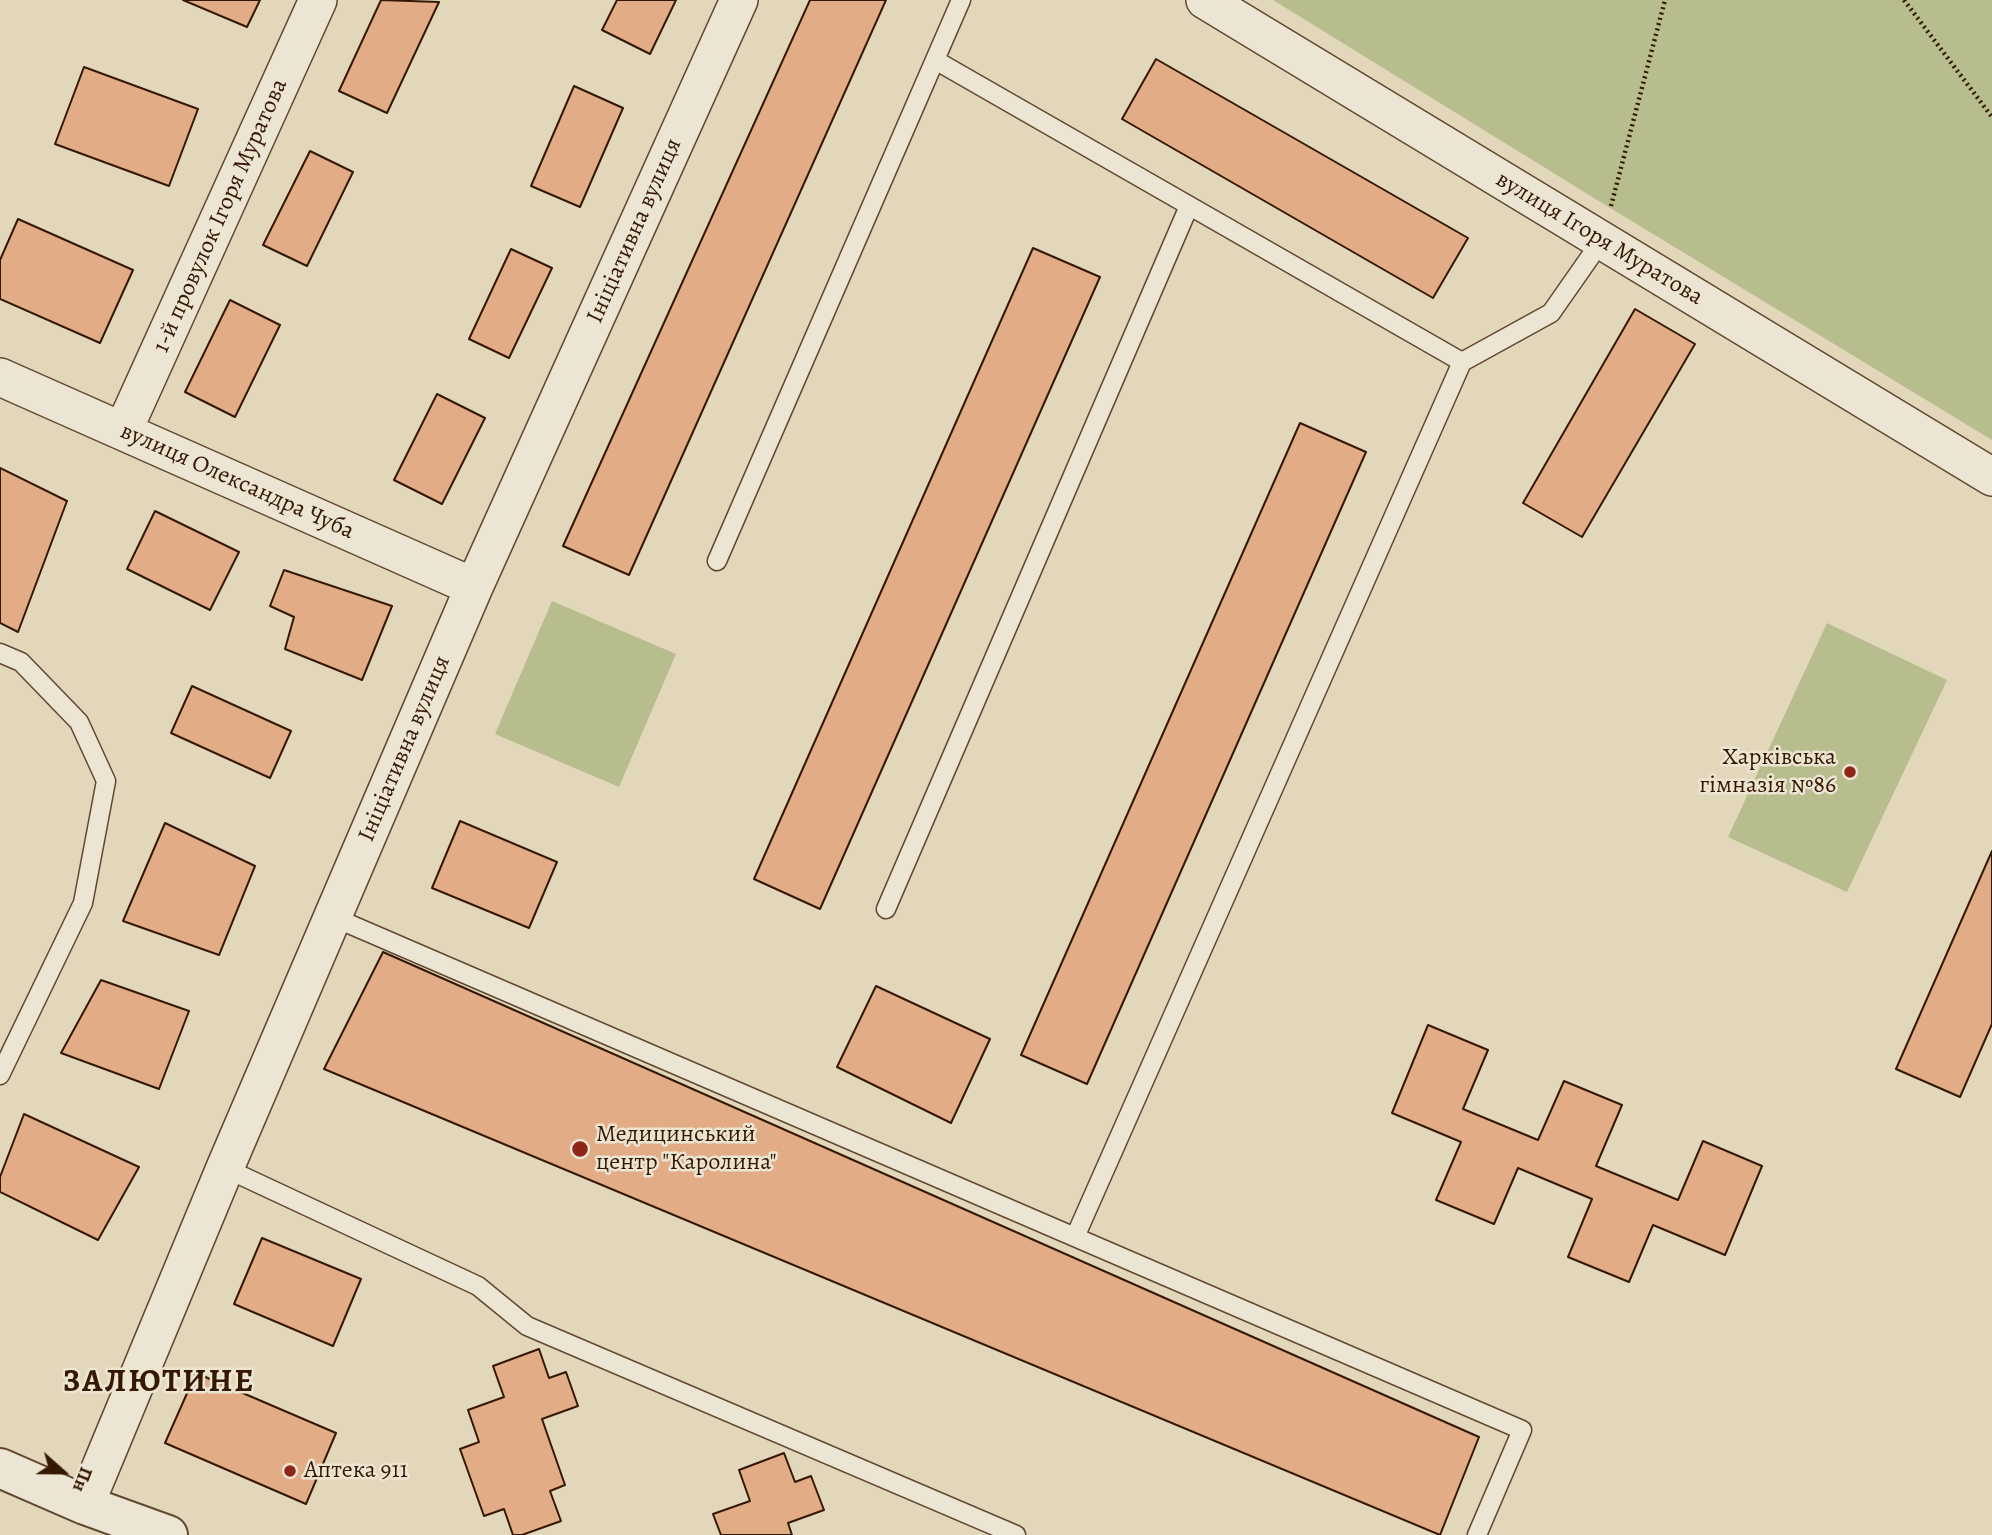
<!DOCTYPE html>
<html>
<head>
<meta charset="utf-8">
<style>
	body { margin:0 }
	#map { position:relative; width:1992px; height:1535px; overflow:hidden; background:#e3d7bb; font-family:Alegreya,serif }
	canvas { display:block }
	.north { position:absolute; left:28px; top:1437px; width:70px; height:70px; -webkit-text-stroke:5px #ede5d3; paint-order:stroke; rotate:111deg; font-size:19px; font-weight:700; line-height:28px; text-align:center; color:#351802 }
	.north::after { content:''; display:block; margin:auto; width:24px; height:32px; background:#351802; clip-path:polygon(50% 0,100% 100%,50% 72%,0 100%) }
</style>
</head>
<body>
<div id="map">
<canvas width="1992" height="1535"></canvas>
<div class="north">Пн</div>
</div>
<script>
const ctx = document.querySelector('canvas').getContext('2d');
ctx.lineJoin = 'round';
function paint(path, color) { ctx.fillStyle = color; ctx.fill(path, 'evenodd'); }
const poly = rows => new Path2D(rows.map(r => 'M' + r).join(''));
function stroke(path, color, width, dash) { ctx.strokeStyle = color; ctx.lineWidth = width; ctx.lineCap = dash ? 'butt' : 'round'; ctx.setLineDash(dash || []); ctx.stroke(path); }
function write(font, color, halo, rows, align = 'center') {
  ctx.font = font + ' Alegreya,serif'; ctx.lineWidth = 5; ctx.setLineDash([]); ctx.textBaseline = 'middle'; ctx.strokeStyle = halo; ctx.fillStyle = color; for (const [text, x, y, turn = 0] of rows) {
    ctx.save(); ctx.translate(x, y); ctx.rotate((+turn || 0) * Math.PI / 180); ctx.textAlign = isNaN(turn) ? turn : align; if (halo) ctx.strokeText(text, 0, 0); ctx.fillText(text, 0, 0); ctx.restore();
  }
}
paint(poly([
	[1273,0,1992,0,1992,440,1602,203],
	[552,601,676,654,619,787,495,734],
	[1827,623,1947,680,1847,892,1728,837]
]), '#b8bd8d');
const building = poly([
	[183,0,260,0,247,27,183,0],
	[381,0,439,2,387,113,339,91,381,0],
	[617,0,676,0,650,54,602,30,617,0],
	[810,0,886,0,629,575,563,546,810,0],
	[1156,59,1468,238,1433,298,1122,119,1156,59],
	[84,67,198,109,169,186,55,144,84,67],
	[574,86,623,108,580,207,531,186,574,86],
	[310,151,353,172,307,266,263,245,310,151],
	[18,219,133,270,100,343,0,299,0,260,18,219],
	[1033,248,1100,277,820,909,754,879,1033,248],
	[511,249,552,268,509,358,469,339,511,249],
	[230,300,280,325,235,417,185,392,230,300],
	[1635,309,1695,344,1582,537,1523,503,1635,309],
	[437,394,485,418,442,504,394,480,437,394],
	[1300,423,1366,452,1087,1084,1021,1055,1300,423],
	[0,468,67,501,18,632,0,623,0,468],
	[155,511,239,552,210,610,127,569,155,511],
	[284,570,392,606,362,680,285,649,294,617,270,606,284,570],
	[192,686,291,731,270,778,171,733,192,686],
	[460,821,557,862,529,928,432,888,460,821],
	[165,823,255,866,219,955,123,921,165,823],
	[1992,851,1992,1024,1960,1097,1896,1069,1992,851],
	[383,952,1479,1437,1440,1535,324,1069,383,952],
	[101,980,189,1011,159,1089,61,1053,101,980],
	[876,986,990,1039,951,1123,837,1067,876,986],
	[1428,1025,1488,1050,1463,1109,1538,1140,1564,1081,1622,1105,1596,1166,1678,1200,1703,1141,1762,1166,1725,1255,1653,1225,1629,1282,1568,1257,1592,1199,1518,1168,1494,1224,1436,1200,1461,1142,1392,1113,1428,1025],
	[24,1114,139,1167,98,1240,0,1192,0,1177,24,1114],
	[262,1238,361,1279,333,1346,234,1304,262,1238],
	[539,1349,549,1378,566,1372,578,1406,542,1419,565,1485,550,1491,561,1521,522,1535,513,1535,504,1509,484,1516,460,1449,479,1442,468,1410,504,1397,493,1366,539,1349],
	[196,1373,336,1433,306,1504,165,1443,196,1373],
	[784,1453,795,1482,811,1476,824,1510,788,1523,792,1535,721,1535,713,1514,750,1501,739,1470,784,1453]
]);
paint(building, '#e1ac86');
stroke(building, '#351802', 2);
const service = poly([
	[935,60,1462,362,1551,313,1602,240],
	[717,561,961,0],
	[0,653,21,662,79,722,106,781,83,903,0,1075],
	[886,909,1189,206],
	[333,917,1522,1430,1477,1535],
	[225,1168,478,1286,527,1326,1016,1535],
	[1075,1237,1462,362]
]);
const minor = poly([
	[1205,0,1992,477],
	[0,377,474,587],
	[123,431,318,0],
	[85,1505,225,1168,474,587,739,0]
]);
const tertiary = poly([
	[0,1468,85,1505,168,1535]
]);
stroke(service, '#604830', 21);
stroke(minor, '#604830', 40);
stroke(tertiary, '#604830', 42);
stroke(poly([
	[1904,0,1992,117],
	[1611,206,1665,0]
]), '#351802', 4.5, [2, 3.5]);
stroke(service, '#ede5d3', 18);
stroke(minor, '#ede5d3', 37);
stroke(tertiary, '#ede5d3', 38);
for (const [x, y, r, color] of [
	[1850,772,7,"#8f2418"],
	[580,1149,9,"#8f2418"],
	[290,1471,7,"#8f2418"]
]) { const dot = new Path2D(); dot.arc(x, y, r, 0, 2 * Math.PI); ctx.fillStyle = color; ctx.fill(dot); stroke(dot, '#ede5d3', 2.5); }
write('24px', '#351802', '#ede5d3', [
	["1-й провулок Ігоря Муратова",221,216,-66],
	["Ініціативна вулиця",635,231,-66],
	["вулиця Ігоря Муратова",1599,239,31],
	["вулиця Олександра Чуба",237,482,24],
	["Ініціативна вулиця",405,749,-67]
]);
write('24px', '#351802', '#ede5d3', [
	["Харківська",1836,758,"right"],
	["гімназія №86",1836,786,"right"],
	["Медицинський",596,1135],
	["центр \"Каролина\"",596,1163],
	["Аптека 911",304,1471]
], 'left');
ctx.letterSpacing = '2px';
write('bold 32px', '#351802', '#ede5d3', [
	["ЗАЛЮТИНЕ",159,1383]
]);
ctx.letterSpacing = '0px';
</script>
</body>
</html>
